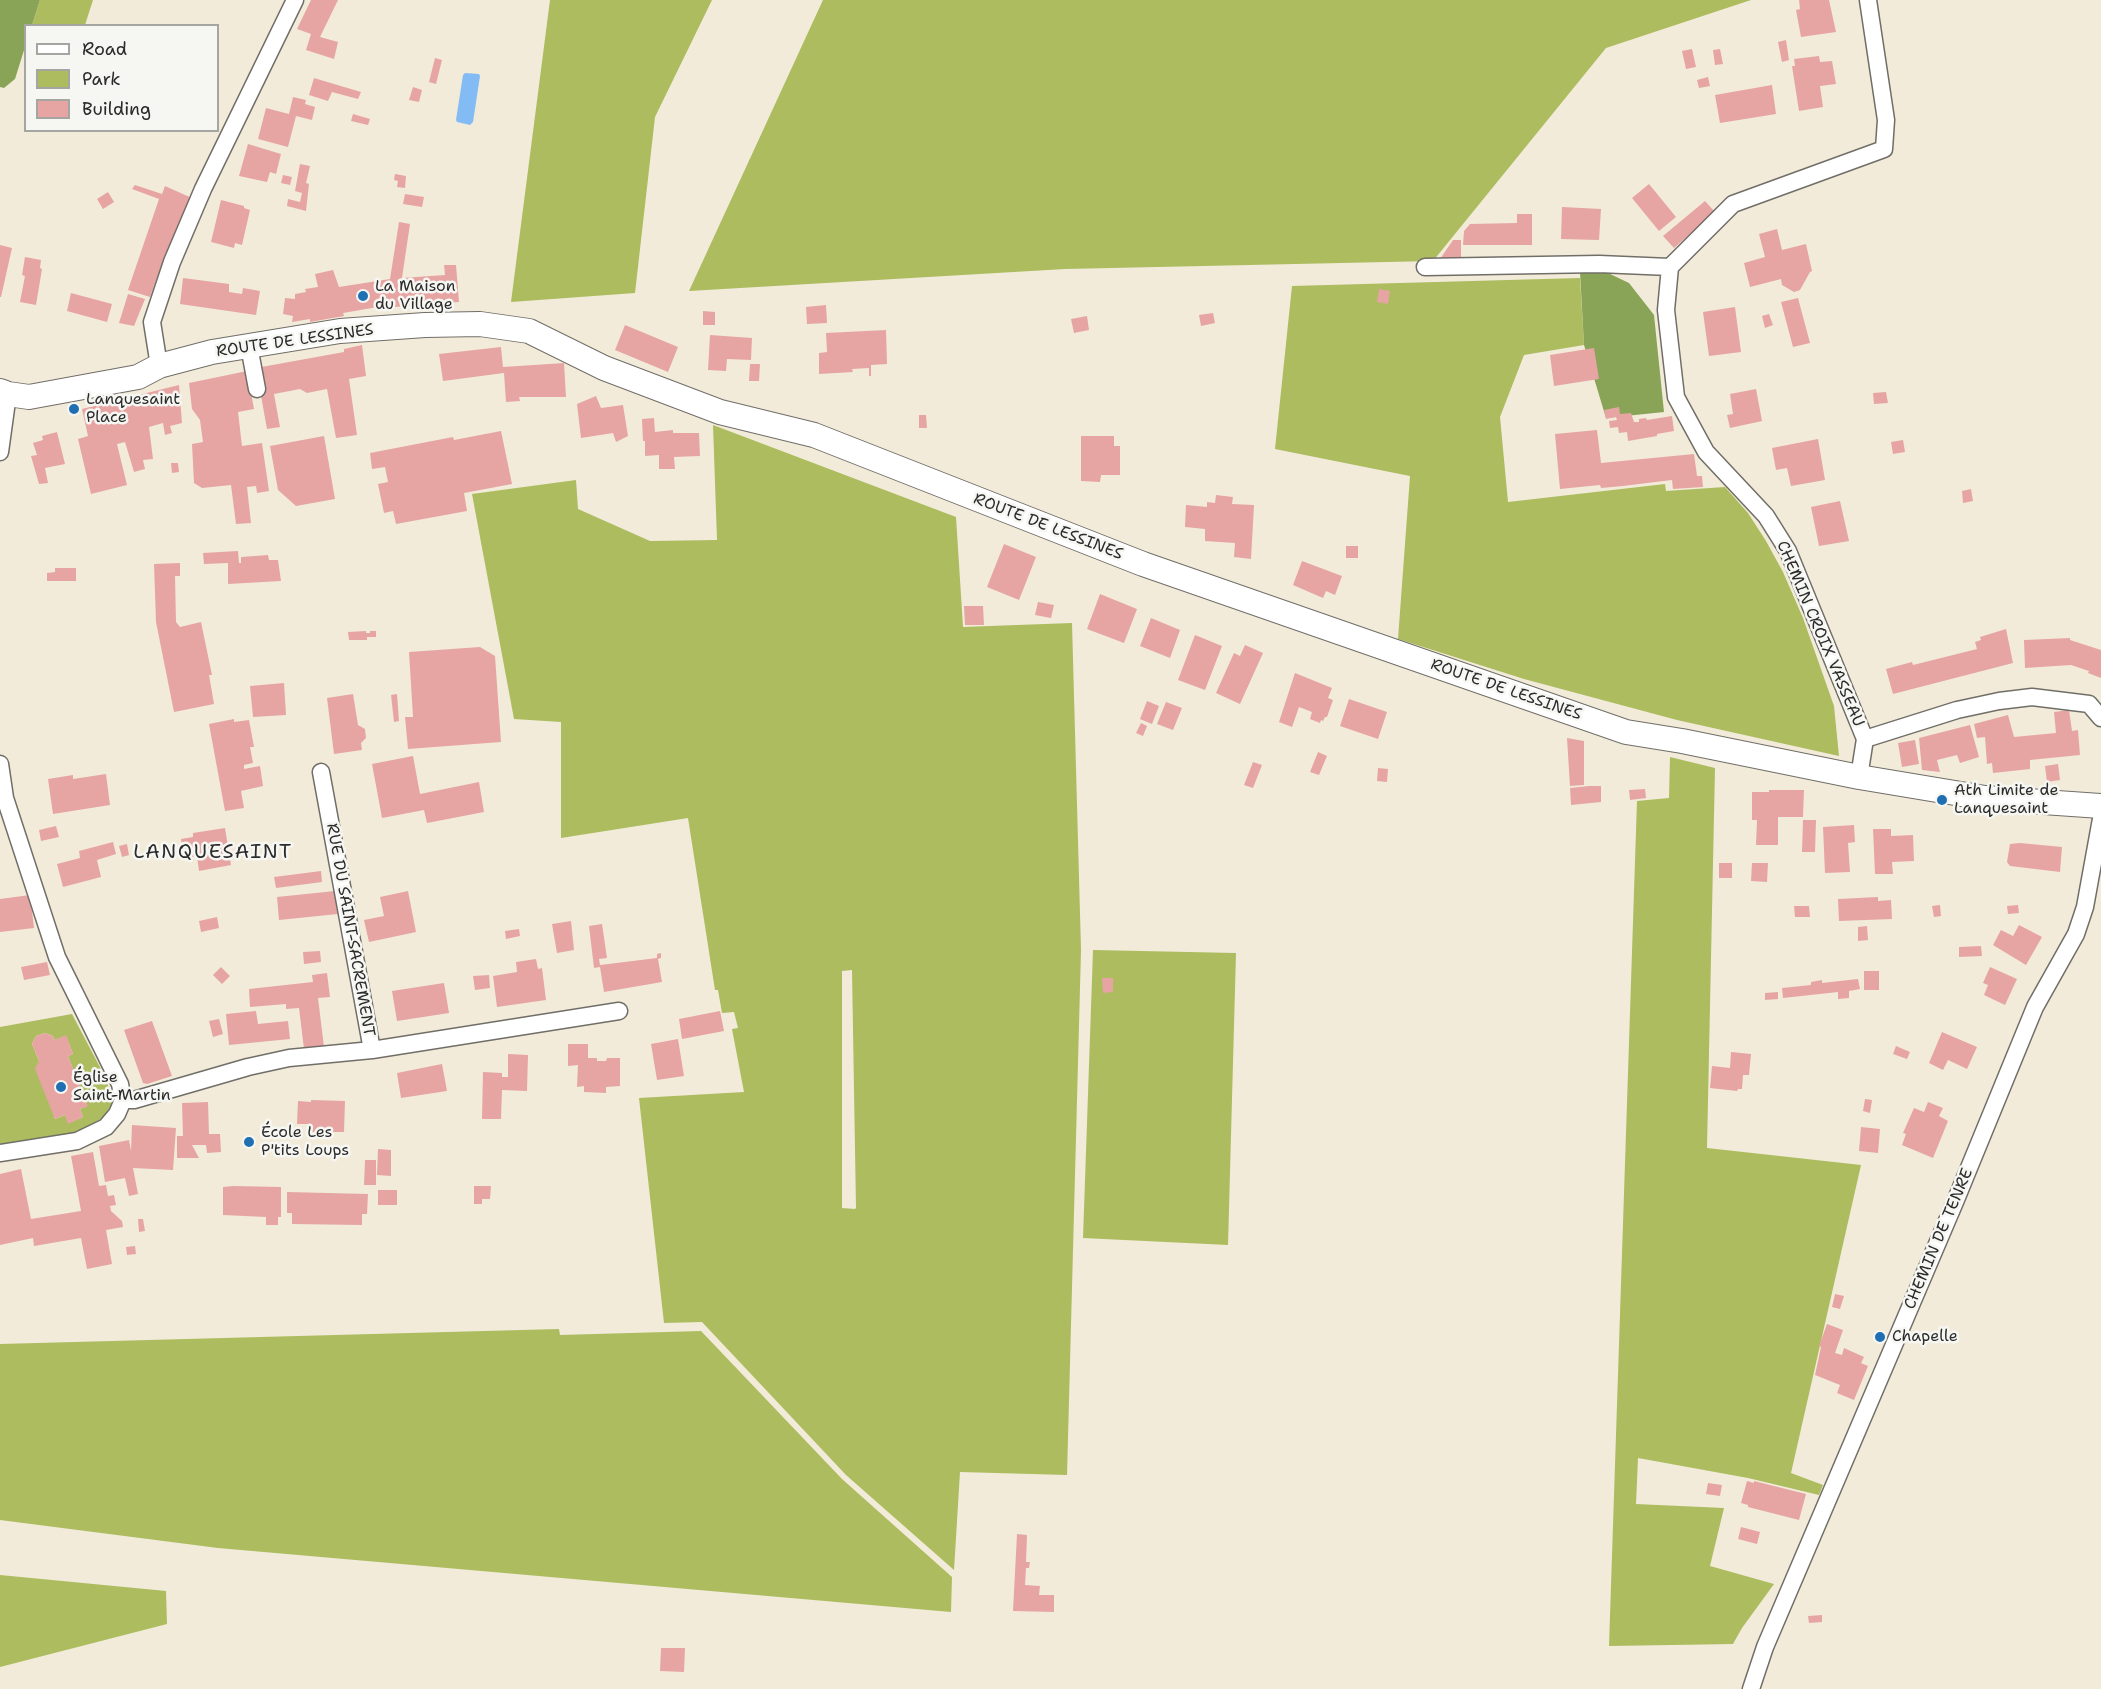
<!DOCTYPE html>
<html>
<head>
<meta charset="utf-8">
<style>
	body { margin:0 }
	#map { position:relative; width:2101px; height:1689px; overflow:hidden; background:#f2ebd9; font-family:"Shantell Sans",sans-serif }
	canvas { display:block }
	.legend { position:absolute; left:24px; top:24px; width:195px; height:108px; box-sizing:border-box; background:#f6f6f2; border:2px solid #a5a5a2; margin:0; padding:8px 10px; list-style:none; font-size:18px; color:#2b2b2b }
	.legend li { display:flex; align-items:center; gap:12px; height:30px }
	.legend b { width:30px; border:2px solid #a5a5a2 }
</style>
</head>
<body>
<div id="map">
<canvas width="2101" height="1689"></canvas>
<ul class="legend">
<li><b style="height:8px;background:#fff"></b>Road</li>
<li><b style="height:16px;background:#acbc5f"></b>Park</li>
<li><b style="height:16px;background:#e6a5a3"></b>Building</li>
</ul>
</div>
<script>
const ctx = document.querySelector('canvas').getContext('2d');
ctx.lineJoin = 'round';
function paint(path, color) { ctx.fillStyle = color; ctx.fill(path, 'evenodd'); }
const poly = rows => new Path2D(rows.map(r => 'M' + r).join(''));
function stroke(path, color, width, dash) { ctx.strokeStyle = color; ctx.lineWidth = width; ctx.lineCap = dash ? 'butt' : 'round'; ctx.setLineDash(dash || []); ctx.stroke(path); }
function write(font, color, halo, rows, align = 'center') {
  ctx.font = font + ' "Shantell Sans",sans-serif'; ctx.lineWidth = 5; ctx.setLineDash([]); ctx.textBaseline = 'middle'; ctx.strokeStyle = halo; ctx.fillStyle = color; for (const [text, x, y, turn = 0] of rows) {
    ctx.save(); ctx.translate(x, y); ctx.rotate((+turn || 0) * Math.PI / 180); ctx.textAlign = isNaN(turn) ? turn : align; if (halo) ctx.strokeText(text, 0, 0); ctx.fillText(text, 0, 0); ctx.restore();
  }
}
paint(poly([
	[40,0,93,0,85,25,32,25],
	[550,0,712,0,655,117,635,293,511,302],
	[823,0,1751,0,1606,48,1433,261,1065,269,689,291],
	[1580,278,1584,345,1524,355,1500,417,1508,502,1665,484,1666,491,1725,487,1748,513,1766,541,1783,572,1803,618,1834,706,1839,756,1677,720,1524,679,1398,639,1410,476,1275,449,1292,286],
	[713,425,956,517,963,627,1072,623,1081,950,1067,1475,960,1472,954,1570,846,1475,702,1322,664,1323,639,1098,744,1092,732,1029,738,1028,734,1012,722,1013,718,990,715,990,688,818,561,838,561,722,514,719,472,494,576,480,578,509,650,541,717,540],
	[852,970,856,1208,855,1209,842,1208,842,971],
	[1670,757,1715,768,1707,1148,1861,1165,1791,1473,1823,1485,1819,1495,1748,1478,1638,1458,1636,1504,1724,1508,1710,1566,1774,1584,1742,1628,1733,1644,1609,1646,1637,801,1669,798],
	[1093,950,1236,953,1228,1245,1083,1238],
	[72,1014,102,1071,112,1095,112,1105,102,1118,78,1133,0,1146,0,1027],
	[45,1033,53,1036,54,1040,66,1036,73,1054,68,1056,87,1106,80,1109,83,1117,69,1123,65,1115,55,1119,39,1061,32,1044,36,1036],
	[559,1329,560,1335,701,1331,842,1479,952,1577,951,1612,218,1548,0,1520,0,1344],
	[0,1575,166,1591,167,1624,0,1667]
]), '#acbc5f');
paint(poly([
	[0,0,40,0,32,25,26,26,25,47,15,79,4,88,0,87],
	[1580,272,1608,273,1629,283,1654,315,1664,412,1606,418,1584,345]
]), '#89a456');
paint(poly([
	[465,73,479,74,480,76,473,122,470,125,457,122,456,120,463,75]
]), '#83bcf4');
paint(poly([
	[311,0,338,0,320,37,338,42,334,59,306,50,311,34,297,29],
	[1799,0,1829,0,1836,32,1801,37,1796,10,1800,9],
	[1786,40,1789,60,1782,62,1778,42],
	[1692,49,1696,67,1686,69,1682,51],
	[1720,49,1723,64,1715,65,1713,50],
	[1819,56,1820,62,1832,61,1836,84,1820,86,1823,107,1799,111,1792,66,1795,66,1794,59],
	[435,58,442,60,436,84,429,82],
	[1708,77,1710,86,1699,88,1697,80],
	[314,78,361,92,358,99,332,92,328,101,309,95],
	[1772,85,1776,114,1720,123,1715,95],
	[413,87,422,90,419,102,409,100],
	[293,97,306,100,305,104,315,107,312,120,296,116,288,147,258,139,266,108,289,114],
	[353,114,370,119,368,125,351,121],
	[248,144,281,154,276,174,270,172,267,182,239,176],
	[300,164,310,166,306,183,309,184,306,211,287,206,288,199,300,202,302,193,295,191],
	[395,174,406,176,405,188,397,187,398,181,394,180],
	[283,175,292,177,290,185,281,183],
	[1649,184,1676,217,1659,231,1632,198],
	[135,185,162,194,165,186,194,199,169,254,166,253,150,297,128,290,159,199,132,189],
	[108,192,114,202,103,209,97,199],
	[405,194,424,197,422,207,403,204],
	[221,200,244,206,244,208,250,210,242,245,235,243,234,248,211,242],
	[1705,201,1715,212,1674,248,1663,236],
	[1562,207,1601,209,1599,240,1561,239],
	[1517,214,1532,214,1532,245,1463,245,1464,231,1470,224,1517,223],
	[399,222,410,224,402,278,445,275,444,265,456,265,459,302,395,307,395,304,343,313,344,316,310,322,310,319,292,322,293,316,283,314,285,298,295,299,295,294,306,292,305,289,318,287,315,274,333,270,339,287,390,279],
	[1777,229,1782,250,1806,244,1812,271,1810,272,1800,290,1794,292,1782,285,1781,279,1750,287,1744,263,1765,257,1759,234],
	[1453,240,1461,240,1461,259,1440,259],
	[0,245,12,248,1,297,0,297],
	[25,257,41,260,40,268,42,269,36,305,20,302,25,276,22,275],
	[183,278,229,284,229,292,242,294,243,288,260,291,256,315,180,304],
	[1379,289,1390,291,1388,304,1377,302],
	[71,293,112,304,107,322,67,311],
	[128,294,145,299,134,326,119,323],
	[1798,298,1810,343,1793,347,1781,302],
	[826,305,827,323,807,324,806,307],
	[1735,307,1741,352,1709,356,1703,312],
	[703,311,715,312,715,325,703,325],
	[1213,313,1215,323,1201,326,1199,315],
	[1769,314,1773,325,1765,328,1762,316],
	[1087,316,1089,330,1074,333,1071,319],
	[625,325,678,347,668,372,615,350],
	[886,330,887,364,871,365,871,376,869,376,869,368,852,369,853,372,819,374,819,353,827,352,826,333],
	[710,335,752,338,751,360,727,359,726,371,708,370],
	[362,345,366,376,349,379,357,435,336,438,327,389,307,393,300,389,274,394,280,427,267,429,256,368,344,352,344,349],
	[501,347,503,367,564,363,566,397,519,397,520,401,506,402,504,373,443,381,439,354],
	[1594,348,1599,379,1554,386,1550,355],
	[750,364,760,364,759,381,749,381],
	[247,371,254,409,238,412,242,446,262,443,269,491,257,493,256,486,247,487,251,523,236,524,231,485,202,488,194,483,192,444,203,442,200,420,192,409,189,383],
	[179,385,182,423,170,426,172,433,165,435,163,423,149,427,153,459,143,460,145,469,134,472,125,442,117,444,127,485,91,494,78,439,88,436,82,409],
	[1756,389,1762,421,1730,428,1727,415,1733,414,1730,394],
	[1886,392,1888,403,1874,404,1873,393],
	[596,396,601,408,623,405,628,436,616,442,613,433,581,438,577,404],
	[1619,407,1620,414,1631,413,1634,422,1639,422,1639,419,1646,418,1647,420,1672,416,1674,431,1657,434,1657,436,1628,441,1627,432,1619,433,1618,427,1610,428,1609,421,1617,420,1616,417,1606,419,1604,410],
	[919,415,926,415,927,428,919,428],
	[654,418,655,432,673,430,673,433,699,433,700,456,674,457,675,469,659,469,659,455,645,456,645,441,643,441,642,419],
	[1597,430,1601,463,1694,454,1697,476,1702,476,1703,487,1673,489,1672,480,1623,486,1601,488,1600,485,1560,489,1555,434],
	[501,431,512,484,464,493,467,511,396,524,393,511,384,513,378,484,388,482,385,467,372,469,370,453,453,437,454,440],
	[57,432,65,464,45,468,48,483,39,484,31,456,37,455,33,443,43,440,42,436],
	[324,436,335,499,296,506,278,490,270,446],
	[1081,436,1114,436,1114,446,1120,446,1120,475,1101,475,1100,482,1081,481],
	[1818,439,1825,480,1791,486,1787,468,1776,470,1772,448],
	[1903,440,1905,452,1893,454,1891,442],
	[171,463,178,463,179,472,172,473],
	[1971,489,1973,501,1963,503,1962,491],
	[1216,495,1233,497,1232,504,1254,505,1251,559,1234,557,1235,543,1205,541,1205,529,1185,527,1186,505,1207,507,1207,502,1215,503],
	[1840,501,1849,541,1819,546,1811,507],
	[1004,544,1036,557,1019,600,987,587],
	[1346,546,1358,546,1358,558,1346,558],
	[238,551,239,563,241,563,241,557,268,555,269,560,278,560,281,581,228,584,228,563,204,564,203,553],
	[1302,561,1342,576,1335,595,1326,591,1323,598,1293,585],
	[180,563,180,576,175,576,176,622,180,627,201,622,212,675,209,675,214,704,174,712,156,622,154,564],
	[55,568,76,568,76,581,47,581,47,573,55,572],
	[1100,594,1137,609,1124,643,1087,629],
	[1038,602,1054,605,1051,618,1035,615],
	[964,606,983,606,984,625,965,625],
	[1151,618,1180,630,1170,658,1140,646],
	[2006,629,2013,663,1893,694,1886,669,1912,662,1913,665,1977,649,1975,642,1981,640,1980,637],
	[366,631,366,633,370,633,370,631,376,631,376,637,367,637,367,640,349,640,348,632],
	[1195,635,1222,646,1205,690,1178,680],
	[2070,638,2070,640,2101,650,2101,678,2088,673,2089,671,2071,665,2025,668,2024,640],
	[1245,645,1263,653,1240,704,1216,693,1234,653,1240,656],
	[480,647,495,656,501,742,408,749,405,717,413,717,409,652],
	[1295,673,1332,688,1328,698,1333,700,1327,717,1325,717,1323,721,1321,720,1320,723,1310,719,1312,712,1299,707,1292,727,1279,722],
	[284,683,286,715,253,717,250,686],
	[353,694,358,725,365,729,366,738,361,743,362,750,334,754,327,698],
	[397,694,399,721,394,722,391,695],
	[1349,699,1387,712,1378,739,1340,726],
	[1147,701,1159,706,1152,724,1140,719],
	[1166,702,1182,708,1173,730,1157,724],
	[2069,710,2072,731,2078,730,2080,755,2030,760,2030,769,1993,773,1992,763,1987,764,1985,737,1977,738,1974,724,2008,715,2014,737,2056,733,2054,712],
	[234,719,234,722,249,720,254,747,250,747,253,763,244,765,244,769,260,766,263,786,241,791,244,808,225,811,209,724],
	[1141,723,1147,726,1143,736,1136,733],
	[1970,725,1979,757,1960,763,1957,755,1937,760,1940,772,1922,770,1919,738],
	[1567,738,1584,741,1584,785,1570,786],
	[1915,740,1919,764,1902,767,1898,743],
	[1318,752,1327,756,1319,775,1310,772],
	[413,756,420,794,479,782,484,812,427,823,424,810,382,818,372,764],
	[1253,762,1262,765,1253,788,1244,785],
	[2058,764,2060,780,2047,782,2045,766],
	[1378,768,1388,769,1387,782,1377,781],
	[106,774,110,805,53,814,48,779,73,775,73,779],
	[1589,786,1601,786,1601,802,1571,805,1570,788],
	[1645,789,1646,798,1630,800,1629,790],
	[1769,790,1804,790,1803,817,1778,817,1778,845,1756,845,1757,820,1752,820,1752,792,1769,792],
	[1803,820,1816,820,1815,852,1802,852],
	[1854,825,1855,842,1848,843,1850,872,1825,873,1823,827],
	[56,826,59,837,41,841,39,830],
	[225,828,231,865,199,871,197,856,184,858,181,839,193,837,193,833],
	[1873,829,1891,829,1891,836,1913,835,1914,861,1892,862,1893,874,1875,874],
	[113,842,116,854,97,860,101,877,63,887,57,864,80,858,79,851],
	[2020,843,2062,847,2060,872,2010,866,2007,862,2010,844],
	[127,844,129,855,122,857,119,846],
	[1719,863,1732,863,1732,878,1719,878],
	[1752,863,1768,863,1767,882,1751,881],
	[321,871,322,882,276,888,274,877],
	[335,891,338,914,279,920,277,897],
	[408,891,416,932,369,942,364,920,384,916,380,897],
	[30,895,34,928,0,932,0,899],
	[1878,897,1878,901,1891,900,1892,919,1839,921,1838,899],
	[1940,905,1941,916,1934,917,1932,906],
	[2018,905,2019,913,2008,914,2007,906],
	[1794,906,1809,906,1810,917,1795,917],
	[217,917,219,928,201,932,199,921],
	[571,921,574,950,557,953,552,924],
	[602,924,607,958,599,959,600,965,657,958,657,954,661,953,661,958,658,959,662,982,604,992,600,967,594,968,589,926],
	[2019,925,2042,937,2026,965,1993,945,2001,930,2013,936],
	[1867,926,1868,940,1858,941,1858,927],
	[519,929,520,936,506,939,505,931],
	[1981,946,1982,956,1959,957,1959,947],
	[320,951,321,962,304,964,303,952],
	[536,959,538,969,542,968,546,1000,497,1007,493,976,517,972,516,962],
	[47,962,50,975,24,980,21,967],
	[221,967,230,976,222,984,213,975],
	[1990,967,2017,979,2005,1005,1984,995,1988,985,1983,983],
	[1864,971,1879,971,1879,990,1864,990],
	[327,973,330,997,318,998,324,1047,304,1049,299,1008,286,1009,286,1004,250,1007,249,989,313,982,312,975],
	[489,975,490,988,475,990,473,976],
	[1102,978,1113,978,1113,992,1103,993],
	[1858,979,1860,989,1849,991,1849,998,1838,999,1838,992,1783,998,1782,988,1811,985,1811,982,1822,980,1822,983],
	[444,983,449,1013,397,1021,392,991],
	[1778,992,1778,999,1765,1000,1765,993],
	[256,1011,258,1024,288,1021,290,1039,229,1045,226,1014],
	[720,1011,724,1031,682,1039,679,1019],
	[219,1019,223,1034,213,1037,209,1021],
	[152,1021,172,1076,147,1084,143,1083,124,1030],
	[1942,1032,1977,1047,1967,1069,1948,1060,1943,1070,1929,1063],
	[45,1033,53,1036,54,1040,66,1035,73,1054,68,1056,88,1106,80,1109,83,1117,68,1124,65,1115,55,1119,35,1069,39,1061,32,1044,36,1036],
	[678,1039,684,1076,657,1080,651,1044],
	[568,1044,588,1044,588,1058,597,1058,597,1061,606,1061,607,1058,620,1058,620,1086,606,1087,606,1093,584,1092,584,1086,577,1087,578,1065,568,1066],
	[1896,1046,1910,1052,1907,1059,1893,1054],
	[1731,1052,1751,1054,1749,1075,1743,1075,1742,1089,1738,1089,1737,1091,1710,1088,1712,1066,1730,1068],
	[508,1054,528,1055,527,1091,502,1090,501,1119,482,1119,483,1072,502,1073,502,1077,508,1077],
	[442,1064,447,1091,401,1098,397,1073],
	[1865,1099,1872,1100,1870,1113,1863,1111],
	[311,1100,345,1101,344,1132,310,1132,311,1124,297,1124,298,1101,311,1102],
	[208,1102,209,1134,220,1134,221,1152,207,1153,206,1145,192,1145,199,1158,177,1158,177,1136,183,1136,182,1103],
	[1928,1102,1943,1108,1939,1116,1948,1121,1933,1158,1902,1145,1906,1134,1903,1133,1914,1108,1924,1112],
	[132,1125,176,1128,173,1170,133,1168,138,1194,129,1196,125,1178,105,1182,99,1146,129,1140,131,1151],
	[1861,1127,1880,1129,1878,1153,1859,1151],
	[378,1149,391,1150,391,1176,377,1175],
	[93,1152,99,1186,106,1185,108,1196,114,1195,116,1205,110,1206,111,1211,122,1221,123,1227,106,1230,112,1264,87,1269,81,1238,34,1246,33,1238,0,1245,0,1174,21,1169,31,1219,81,1211,71,1156],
	[365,1160,376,1160,376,1185,364,1185],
	[233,1186,281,1187,281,1217,278,1217,278,1225,266,1225,266,1217,223,1215,223,1187],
	[474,1186,491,1186,490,1199,482,1199,482,1204,474,1204],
	[378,1190,397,1190,397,1205,378,1205],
	[287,1192,368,1194,367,1214,362,1214,362,1225,292,1224,292,1213,287,1213],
	[138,1219,143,1219,145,1231,139,1232],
	[135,1246,136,1254,127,1255,126,1247],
	[1835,1294,1844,1296,1840,1309,1832,1307],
	[1827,1324,1843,1330,1835,1353,1842,1355,1844,1348,1864,1357,1861,1363,1868,1366,1854,1400,1837,1393,1840,1385,1815,1375,1821,1347,1819,1346],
	[1747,1481,1754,1483,1754,1481,1806,1494,1799,1520,1748,1507,1748,1505,1741,1503],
	[1708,1483,1722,1485,1720,1496,1706,1494],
	[1741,1527,1760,1532,1757,1544,1738,1539],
	[1017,1534,1027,1535,1026,1562,1030,1562,1029,1568,1026,1568,1025,1585,1040,1586,1039,1595,1054,1595,1054,1612,1013,1611],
	[1822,1615,1822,1622,1809,1623,1808,1616],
	[661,1648,685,1648,684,1672,660,1671]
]), '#e6a5a3');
const street = poly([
	[1425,267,1599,264,1670,267],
	[1670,267,1666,310,1676,397,1706,452,1766,516,1788,551,1865,739,1859,777],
	[1670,267,1733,204,1884,149,1886,120,1868,0],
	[249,346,257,389],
	[159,366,152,322,172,262,203,189,295,0],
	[0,452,8,394],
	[1865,739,1957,710,1999,701,2032,697,2089,704,2101,718],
	[0,764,5,798,57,957,120,1084,123,1100],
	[321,772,372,1050],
	[123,1100,134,1100,248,1067,289,1058,372,1050,619,1011],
	[0,1153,77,1141,106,1127,117,1114,123,1100],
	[1751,1689,1765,1647,1955,1202,2035,1007,2076,934,2085,907,2101,819]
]);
const secondary = poly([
	[0,391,8,394,29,397,138,377,159,366,212,352,340,331,425,325,480,324,529,331,604,368,720,412,814,435,1143,564,1626,732,1682,741,1859,777,1985,798,2101,806]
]);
stroke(street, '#716e68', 19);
stroke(secondary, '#716e68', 26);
stroke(street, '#fff', 16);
stroke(secondary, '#fff', 24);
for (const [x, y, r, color] of [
	[363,296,6,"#1f6fb2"],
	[74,409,6,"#1f6fb2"],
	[1942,800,6,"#1f6fb2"],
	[61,1087,6,"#1f6fb2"],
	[249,1142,6,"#1f6fb2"],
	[1880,1337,6,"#1f6fb2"]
]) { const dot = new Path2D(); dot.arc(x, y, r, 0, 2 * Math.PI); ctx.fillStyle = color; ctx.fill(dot); stroke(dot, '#f6f6f2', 2); }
write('16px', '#2b2b2b', '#f6f6f2', [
	["La Maison",375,287],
	["du Village",375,305],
	["Lanquesaint",86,400],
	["Place",86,418],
	["Ath Limite de",1954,791],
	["Lanquesaint",1954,809],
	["Église",73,1078],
	["Saint-Martin",73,1096],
	["École Les",261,1133],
	["P'tits Loups",261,1151],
	["Chapelle",1892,1337]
], 'left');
write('16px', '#2b2b2b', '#f6f6f2', [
	["ROUTE DE LESSINES",295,341,-8],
	["ROUTE DE LESSINES",1048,527,21],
	["CHEMIN CROIX VASSEAU",1820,634,67],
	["ROUTE DE LESSINES",1506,690,19],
	["RUE DU SAINT-SACREMENT",350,930,80],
	["CHEMIN DE TENRE",1939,1239,-67]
]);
ctx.letterSpacing = '1.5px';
write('20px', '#2b2b2b', '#f6f6f2', [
	["LANQUESAINT",213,853]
]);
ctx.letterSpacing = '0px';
</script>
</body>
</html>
